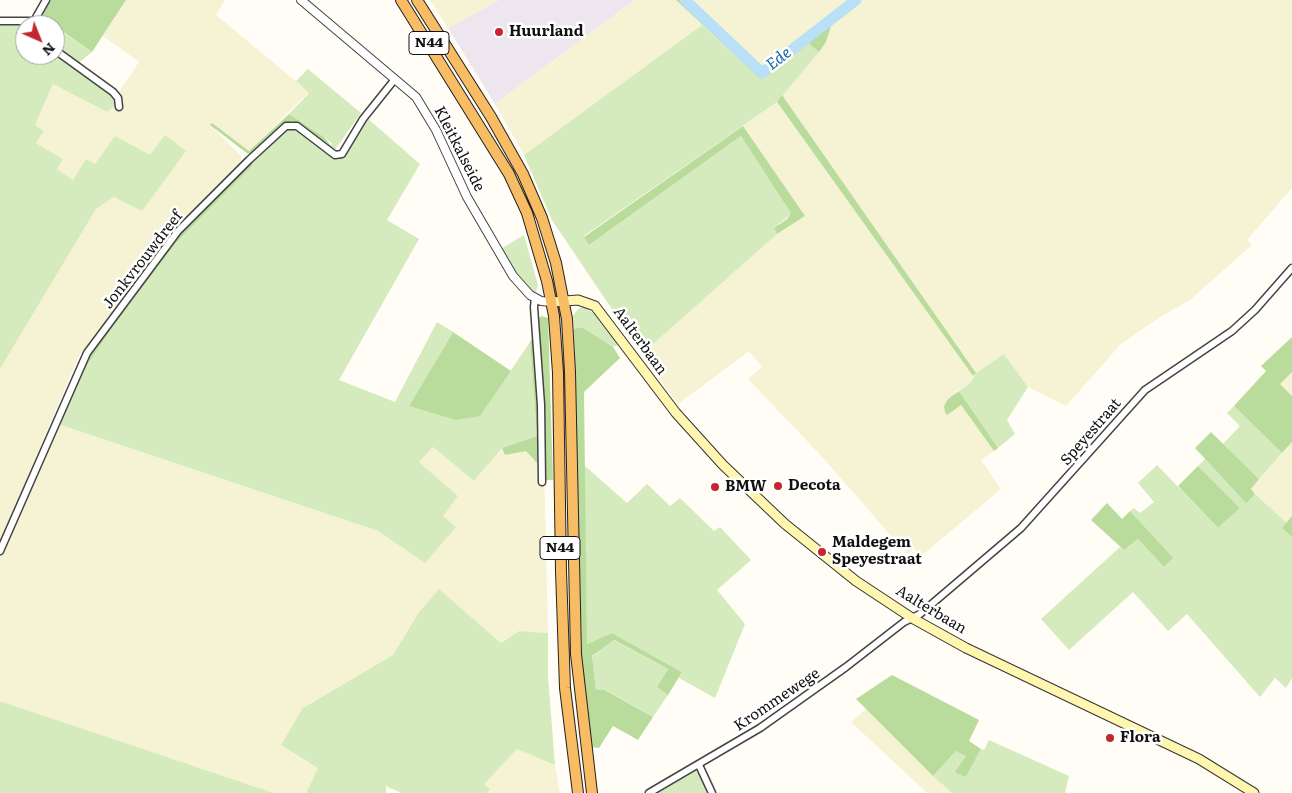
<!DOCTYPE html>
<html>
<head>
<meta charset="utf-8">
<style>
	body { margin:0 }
	#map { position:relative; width:1292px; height:793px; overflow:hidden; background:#fffdf5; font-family:Literata,serif }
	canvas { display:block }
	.north { position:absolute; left:15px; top:15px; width:50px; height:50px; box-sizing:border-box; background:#fff; border:1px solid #a0a0a0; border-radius:50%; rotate:136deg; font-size:14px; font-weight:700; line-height:20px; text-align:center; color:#111 }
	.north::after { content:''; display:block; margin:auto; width:18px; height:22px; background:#c4262e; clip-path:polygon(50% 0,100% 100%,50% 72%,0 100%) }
</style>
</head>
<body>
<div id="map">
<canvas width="1292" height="793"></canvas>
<div class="north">N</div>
</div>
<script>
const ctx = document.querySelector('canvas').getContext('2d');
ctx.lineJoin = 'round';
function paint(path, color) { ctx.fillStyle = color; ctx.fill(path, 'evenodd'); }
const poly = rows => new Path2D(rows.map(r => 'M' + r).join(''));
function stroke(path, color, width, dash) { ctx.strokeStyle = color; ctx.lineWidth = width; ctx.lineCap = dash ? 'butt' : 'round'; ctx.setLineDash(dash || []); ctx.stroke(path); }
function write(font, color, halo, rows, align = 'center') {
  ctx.font = font + ' Literata,serif'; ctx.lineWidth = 5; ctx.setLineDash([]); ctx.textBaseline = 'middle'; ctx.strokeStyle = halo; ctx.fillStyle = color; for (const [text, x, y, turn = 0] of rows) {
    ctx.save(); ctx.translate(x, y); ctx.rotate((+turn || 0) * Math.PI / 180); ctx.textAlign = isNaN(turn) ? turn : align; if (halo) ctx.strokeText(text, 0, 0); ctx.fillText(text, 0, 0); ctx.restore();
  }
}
paint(poly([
	[499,0,635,0,495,104,448,28]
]), '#eee6ef');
paint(poly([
	[126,0,225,0,216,15,309,92,249,151,210,125,241,156,242,162,175,228,79,356,0,541,0,369,96,209,114,197,150,156,95,164,86,159,73,180,57,169,63,159,36,143,44,131,35,125,53,84,107,112,114,102,111,95,115,90,119,92,139,62,103,36],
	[430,0,499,0,448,28],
	[635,0,676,0,702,25,524,155,495,104],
	[691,0,851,0,762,70],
	[860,0,1292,0,1292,188,1247,240,1252,245,1190,300,1160,317,1121,344,1066,406,1028,387,1004,354,976,373,782,95,826,42,832,23],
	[777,102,973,376,970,383,956,392,947,415,960,404,994,451,981,460,1001,489,920,557,914,548,908,554,891,536,824,459,748,379,762,367,749,351,678,404,641,355,777,234,804,217,743,126],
	[1292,372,1292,396,1280,384],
	[58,424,378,531,425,563,442,516,458,496,419,462,433,447,474,481,502,448,505,455,526,450,533,460,544,462,548,633,519,631,501,643,439,589,419,612,393,655,303,708,318,768,306,793,274,793,0,701,0,557],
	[1292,442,1292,516,1287,523,1250,489],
	[866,709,933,776,952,793,927,793,851,722],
	[517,749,555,765,560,793,487,793,490,789,483,784]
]), '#f6f3d4');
paint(poly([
	[0,24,16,24,25,27,25,55,55,55,55,53,82,75,111,95,114,102,114,106,107,112,53,84,35,125,44,131,36,143,63,159,57,169,73,180,86,159,95,164,115,136,150,155,165,135,186,151,142,211,114,197,96,209,0,369],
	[702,25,759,78,763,79,772,73,774,66,807,41,819,52,777,102,584,236,589,245,741,136,792,213,774,228,777,234,642,354,552,220,524,155],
	[55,27,92,52,77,64,55,45],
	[308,69,361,113,334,151,330,148,332,144,324,137,289,114,309,93,296,81],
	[367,118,420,164,387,220,419,239,339,380,395,402,437,322,453,332,409,406,480,416,530,342,537,436,502,448,474,481,433,447,419,462,458,496,443,516,456,527,425,563,378,531,58,424,88,364,110,331,176,243,253,165,250,160,281,132,290,128,296,128,330,156,340,158,345,155],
	[524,235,538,285,536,292,529,289,518,278,502,248],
	[583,307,597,315,618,343,616,346,613,347,582,327,574,329,573,316,578,309],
	[1004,354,1028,387,1007,420,1015,434,998,448,959,391,970,383,976,373],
	[1234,406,1282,453,1259,479,1223,444,1240,426,1227,413],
	[1205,459,1246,502,1255,494,1287,523,1283,528,1292,537,1292,678,1286,688,1275,678,1260,697,1187,614,1168,631,1133,592,1069,650,1041,619,1120,547,1124,550,1138,539,1164,567,1172,558,1130,511,1134,508,1140,513,1154,502,1138,483,1157,465,1218,528,1240,508,1198,466],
	[584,465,627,503,647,484,670,506,680,498,714,531,720,527,751,560,717,590,745,624,715,698,679,678,682,672,612,633,587,644],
	[439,589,501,643,519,631,548,633,548,677,555,765,517,749,484,784,490,789,487,793,401,793,386,786,386,793,306,793,318,768,281,745,303,708,393,655,419,612],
	[613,640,668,669,657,687,668,695,653,717,606,690,596,690,592,657],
	[0,701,274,793,0,793],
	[989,740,1069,776,1065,793,952,793,933,776,956,751,967,756,966,777,981,749,984,750],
	[695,771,700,774,709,793,657,793]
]), '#d5ebbd');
paint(poly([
	[50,0,126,0,92,52,42,17],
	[676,0,691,0,762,69,803,36,807,41,830,21,832,23,826,42,819,52,806,41,774,66,772,73,763,79,759,78],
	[782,95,976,373,973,376,777,102],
	[289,114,324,137,332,147,330,148,292,121,281,126,254,152,248,154,210,125,212,123,249,151],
	[743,126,805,216,777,234,774,228,787,219,791,213,741,136,589,245,584,237],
	[250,160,253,165,176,243,110,331,88,364,58,424,89,355,180,232],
	[542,316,548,318,553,480,545,480,544,463,536,462,526,451,505,455,502,448,537,436,530,342,533,337,539,336,538,318],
	[582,327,613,347,620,358,584,392,587,644,612,633,682,672,668,695,657,687,668,669,614,640,592,656,596,690,605,690,653,717,638,740,613,726,599,748,591,747,582,655,574,329],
	[453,332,511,371,480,416,456,420,409,406],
	[1292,337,1292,372,1280,384,1292,396,1292,442,1282,453,1234,406,1266,371,1261,366],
	[959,391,998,448,994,451,961,405,947,415,945,412,944,406,948,399],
	[1211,432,1259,479,1251,489,1255,494,1246,503,1195,448],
	[1198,466,1240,508,1218,528,1178,486],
	[1107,503,1122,519,1130,511,1173,558,1164,567,1138,539,1124,550,1091,520],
	[1292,516,1292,537,1282,528],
	[892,675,979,720,969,741,981,749,966,777,955,772,966,756,956,751,933,776,856,699]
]), '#b9dc9c');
stroke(poly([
	[685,0,762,73,856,0]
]), '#b9e0f7', 11);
const minor = poly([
	[0,21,34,21,46,0],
	[55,50,113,92,118,98,119,107],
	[535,298,534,307,541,405,542,482],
	[0,551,87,353,178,231,249,160,286,126,297,126,335,155,342,154,363,119,395,79],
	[699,765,712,793],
	[649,793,760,728,846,667,904,622,920,614,1021,528,1145,390,1232,331,1255,310,1292,268]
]);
const tertiary = poly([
	[301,0,416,97,436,130,467,197,513,276,530,295,541,301,552,302]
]);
const secondary = poly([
	[552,302,578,300,595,306,676,413,723,465,785,524,856,581,912,618,966,648,1199,759,1254,793]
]);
const trunk = poly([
	[401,0,509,174,527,213,547,281,554,316,558,373,561,571,565,688,578,793],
	[417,0,491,117,523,174,542,218,556,263,567,319,570,372,576,654,592,793]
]);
stroke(minor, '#444', 9);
stroke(tertiary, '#444', 10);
stroke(secondary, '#333', 11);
stroke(trunk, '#222', 12);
stroke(minor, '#fff', 6);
stroke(tertiary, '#fff', 8);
stroke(secondary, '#fff6b0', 9);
stroke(trunk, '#f7bc64', 10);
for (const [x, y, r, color] of [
	[499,32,5,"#c4262e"],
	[778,486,5,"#c4262e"],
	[715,487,5,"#c4262e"],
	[822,552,5,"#c4262e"],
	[1110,738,5,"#c4262e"]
]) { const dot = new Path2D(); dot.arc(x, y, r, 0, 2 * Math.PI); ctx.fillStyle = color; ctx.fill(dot); stroke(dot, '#fff', 2); }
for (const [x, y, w] of [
	[429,43,40],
	[560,548,40]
]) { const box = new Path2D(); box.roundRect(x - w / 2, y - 11.5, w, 23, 4); ctx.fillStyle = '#fff'; ctx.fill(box); stroke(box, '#111', 1); }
write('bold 14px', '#111', null, [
	["N44",429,43],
	["N44",560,548]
]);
write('bold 15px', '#111', '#fff', [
	["Huurland",509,32],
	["Decota",788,486],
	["BMW",725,487],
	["Maldegem",832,543],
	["Speyestraat",832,560],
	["Flora",1120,738]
], 'left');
write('15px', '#111', '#fff', [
	["Kleitkalseide",459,149,63],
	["Jonkvrouwdreef",143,260,-52],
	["Aalterbaan",640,341,54],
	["Speyestraat",1091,432,-49],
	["Aalterbaan",931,610,31],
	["Krommewege",777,700,-34]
]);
write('italic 16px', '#1768a6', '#fff', [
	["Ede",779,59,-38]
]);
</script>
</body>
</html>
